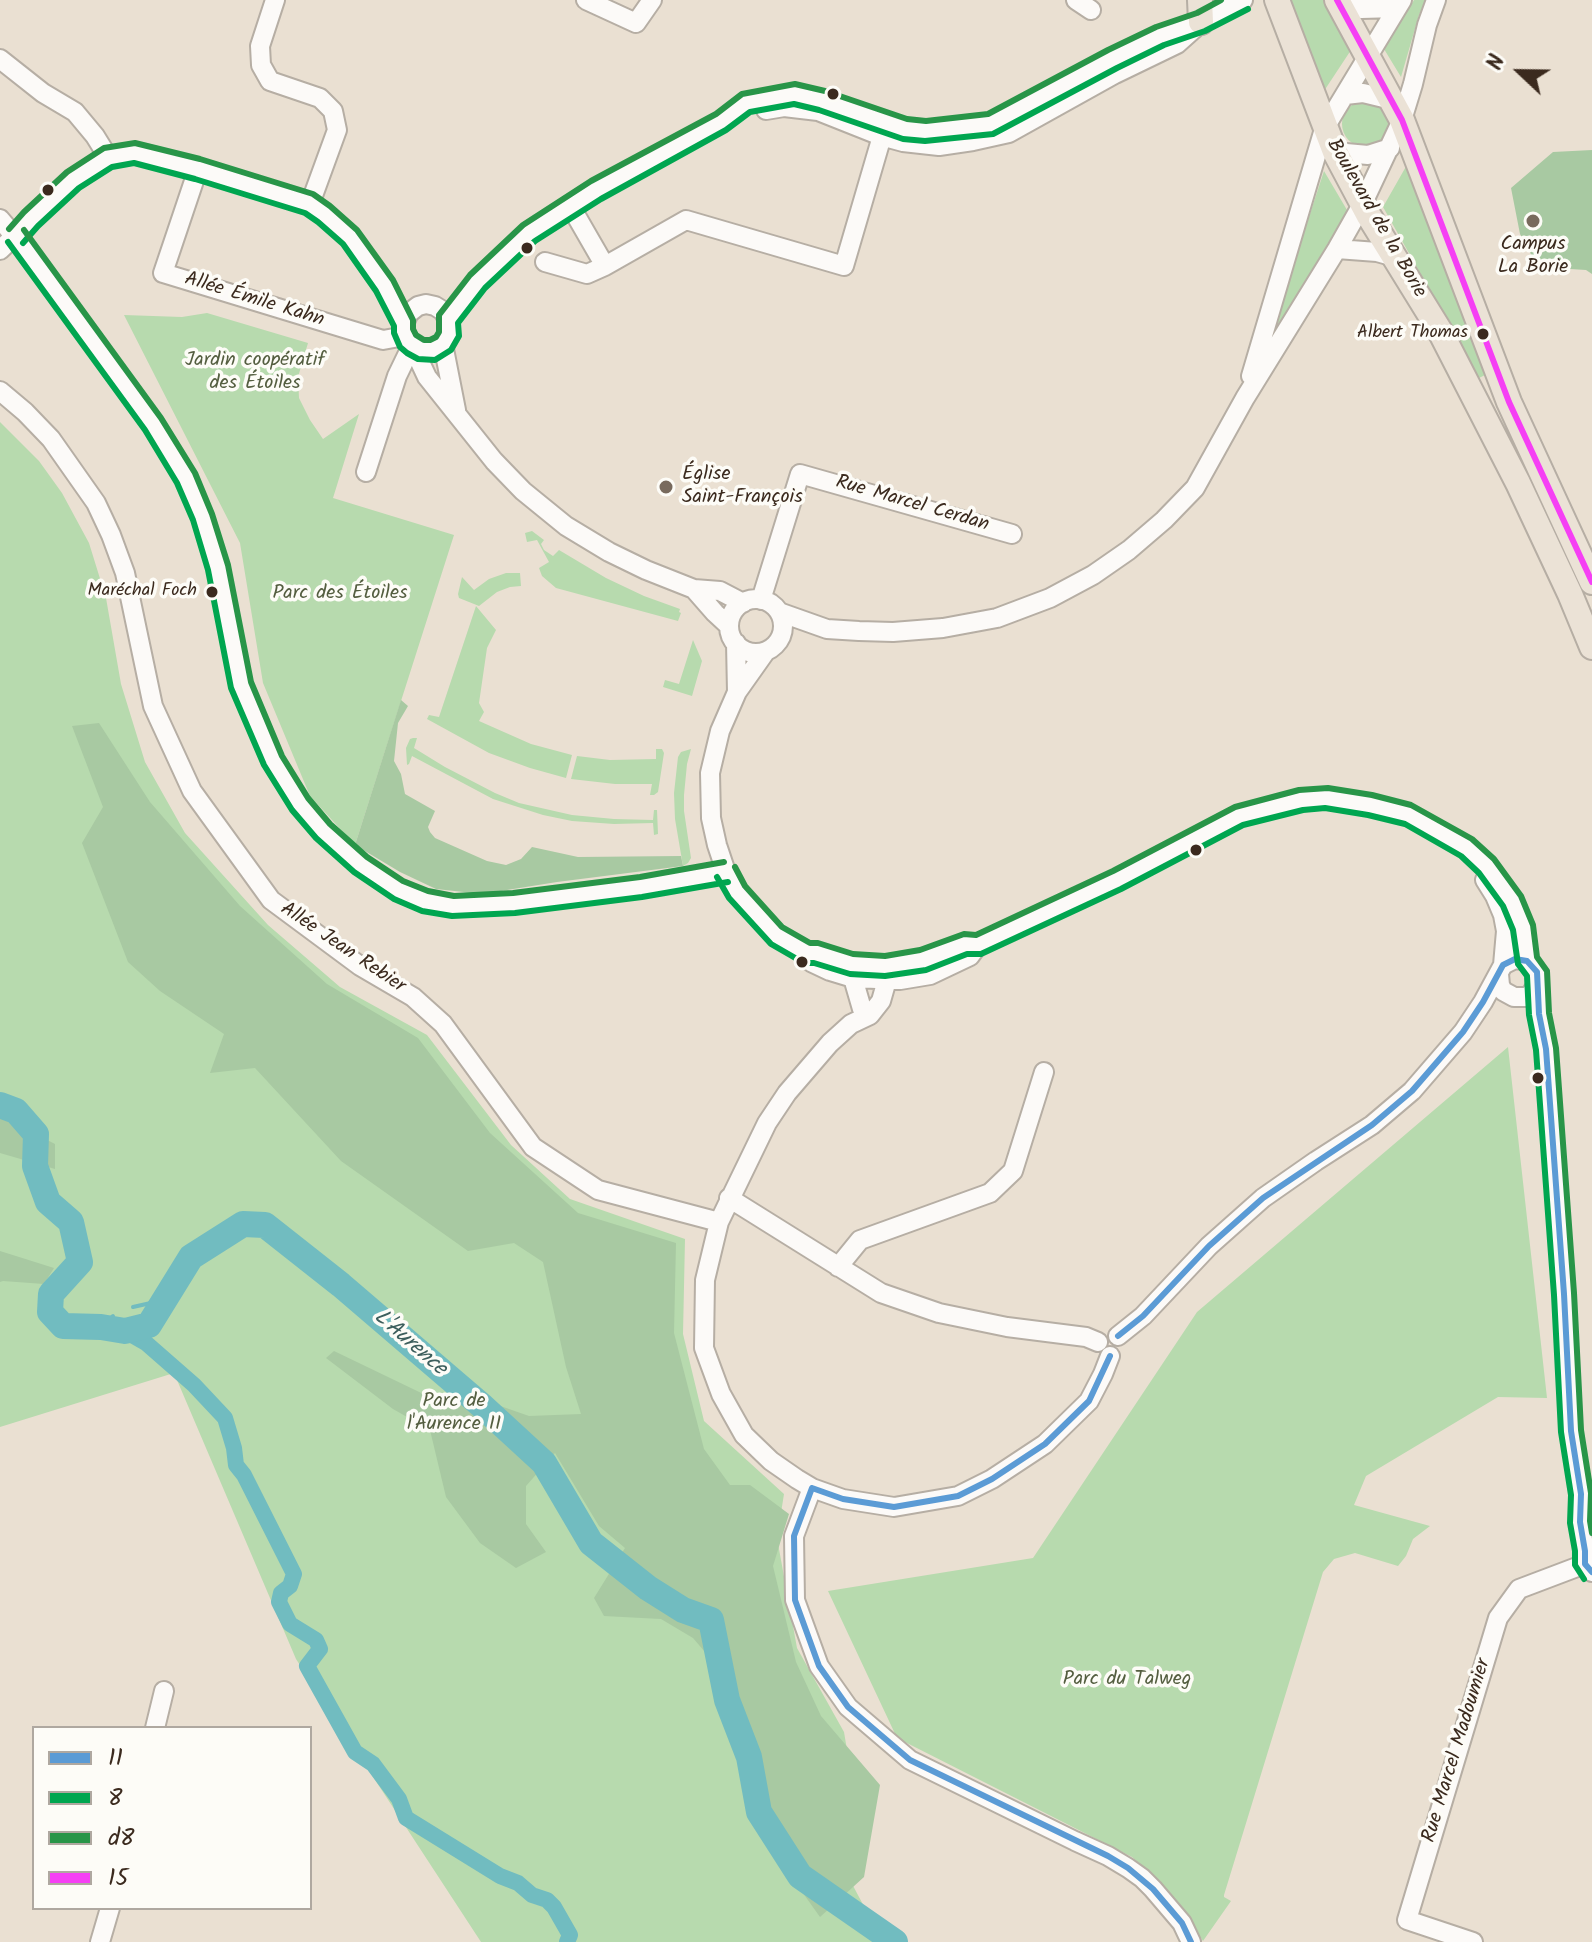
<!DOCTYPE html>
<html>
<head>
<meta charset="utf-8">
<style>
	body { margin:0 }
	#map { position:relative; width:1592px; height:1942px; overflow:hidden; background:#eae0d2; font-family:Kalam,sans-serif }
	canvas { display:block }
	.legend { position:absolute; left:32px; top:1726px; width:280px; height:184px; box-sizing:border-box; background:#fdfcf7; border:2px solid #afa8a0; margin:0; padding:10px 14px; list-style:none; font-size:24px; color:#3b2a1e }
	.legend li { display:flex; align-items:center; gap:16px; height:40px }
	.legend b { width:40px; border:2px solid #afa8a0 }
	.north { position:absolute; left:1480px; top:32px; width:80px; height:80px; -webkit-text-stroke:6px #fdfcf7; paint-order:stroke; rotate:292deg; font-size:22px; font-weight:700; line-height:32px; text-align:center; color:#3b2a1e }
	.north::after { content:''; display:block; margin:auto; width:28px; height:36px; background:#3b2a1e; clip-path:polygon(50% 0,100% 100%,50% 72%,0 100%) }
</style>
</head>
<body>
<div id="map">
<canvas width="1592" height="1942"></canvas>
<ul class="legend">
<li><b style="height:10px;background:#5b9bd5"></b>11</li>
<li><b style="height:10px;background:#00a650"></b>8</li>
<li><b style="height:10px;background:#289548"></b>d8</li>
<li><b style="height:10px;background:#f53ff4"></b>15</li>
</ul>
<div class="north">N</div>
</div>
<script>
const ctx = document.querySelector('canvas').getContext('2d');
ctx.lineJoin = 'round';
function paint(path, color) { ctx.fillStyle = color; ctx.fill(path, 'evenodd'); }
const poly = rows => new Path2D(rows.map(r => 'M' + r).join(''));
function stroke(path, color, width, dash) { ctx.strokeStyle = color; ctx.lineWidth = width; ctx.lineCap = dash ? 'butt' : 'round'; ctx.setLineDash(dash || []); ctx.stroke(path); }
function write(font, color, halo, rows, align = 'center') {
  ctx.font = font + ' Kalam,sans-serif'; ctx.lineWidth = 7; ctx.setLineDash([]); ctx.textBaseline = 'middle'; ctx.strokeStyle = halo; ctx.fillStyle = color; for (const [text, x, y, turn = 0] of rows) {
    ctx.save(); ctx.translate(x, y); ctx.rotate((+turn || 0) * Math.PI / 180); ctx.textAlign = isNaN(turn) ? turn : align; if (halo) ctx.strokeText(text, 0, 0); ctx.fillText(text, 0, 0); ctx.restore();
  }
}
paint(poly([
	[1290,0,1326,0,1353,47,1324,91],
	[1414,0,1426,0,1419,15,1401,77,1384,49],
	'1342 124a23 23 0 1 1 46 0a23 23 0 1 1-46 0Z',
	[1408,163,1485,375,1479,378,1383,207],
	[1324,171,1347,210,1263,364,1261,363],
	[207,313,308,343,298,377,299,398,310,420,323,439,359,414,333,498,454,535,355,845,310,796,263,683,240,543,124,315,182,317],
	[0,422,39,461,62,493,89,543,106,598,121,684,145,762,185,833,268,925,340,987,427,1035,511,1145,570,1199,685,1239,683,1334,704,1421,784,1494,777,1538,797,1648,844,1732,860,1827,851,1882,883,1942,481,1942,296,1659,174,1373,0,1427],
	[532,531,544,540,541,544,544,550,553,556,559,550,606,578,644,596,680,609,679,612,681,613,678,621,556,588,542,576,539,568,549,562,537,540,527,542,525,533],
	[506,573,520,573,521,586,510,587,497,592,479,606,459,598,458,594,462,577,474,590,489,579],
	[476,606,496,630,487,648,479,703,484,712,479,721,531,744,572,755,566,778,530,768,489,753,427,719,429,715,439,717],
	[693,640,702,661,692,696,663,687,665,680,679,684],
	[413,738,417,738,414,748,445,767,495,793,519,803,572,815,614,819,653,820,654,810,657,810,658,834,654,835,653,823,614,824,572,821,543,815,493,799,412,756,409,764,407,765,406,748,410,739],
	[656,749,662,749,664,753,658,792,654,795,650,795,652,784,615,784,571,779,577,756,610,760,656,759],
	[691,749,687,764,684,795,684,811,691,858,688,863,683,866,675,819,674,793,678,757,681,752],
	[1508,1047,1547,1398,1498,1397,1366,1476,1354,1505,1430,1526,1413,1539,1406,1556,1398,1566,1355,1553,1334,1559,1323,1572,1224,1895,1224,1897,1231,1901,1203,1941,1184,1912,1169,1894,1151,1874,1132,1857,897,1738,828,1591,1033,1558,1197,1312]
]), '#b7daae');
paint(poly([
	[1592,150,1592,274,1586,270,1538,267,1520,234,1511,188,1553,152],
	[401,700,408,706,398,723,394,761,401,774,405,794,435,811,428,827,430,832,435,838,487,861,506,865,521,859,532,847,578,857,681,856,683,866,557,882,482,894,436,889,400,872,355,845],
	[99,723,150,802,240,906,327,984,418,1038,490,1133,578,1213,676,1243,674,1333,704,1449,730,1485,750,1485,789,1514,773,1566,796,1662,821,1716,880,1785,864,1877,820,1917,778,1858,746,1777,711,1659,693,1638,661,1619,604,1616,594,1598,625,1548,599,1526,555,1453,526,1486,526,1524,546,1552,516,1568,480,1543,446,1497,430,1430,393,1409,326,1358,334,1351,440,1402,489,1402,529,1416,581,1414,566,1367,543,1262,514,1243,468,1251,341,1161,255,1068,210,1073,224,1034,160,991,128,962,82,843,103,807,72,726],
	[0,1116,55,1144,55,1169,0,1153],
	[0,1251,54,1268,44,1284,3,1281,0,1282]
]), '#a8c9a2');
stroke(poly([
	[133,1307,164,1300],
	[101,1327,113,1316]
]), '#71bcc0', 4);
stroke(poly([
	[125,1331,146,1343,194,1385,225,1418,234,1448,236,1465,244,1475,294,1574,290,1586,281,1593,279,1602,290,1624,316,1640,320,1649,307,1666,355,1752,373,1764,399,1799,406,1818,500,1876,518,1883,532,1895,547,1900,554,1907,570,1935,567,1942]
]), '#71bcc0', 16);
stroke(poly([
	[0,1105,16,1111,36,1134,35,1166,48,1202,71,1222,80,1262,51,1294,50,1312,63,1326,101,1327,125,1331,149,1325,191,1257,243,1224,265,1225,341,1285,481,1405,544,1463,591,1543,648,1588,683,1610,711,1620,727,1700,749,1757,759,1812,800,1876,895,1942]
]), '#71bcc0', 26);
const minor = poly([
	[275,0,260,46,261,65,270,81,320,98,333,111,337,130,310,204],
	[586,0,636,23,652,0],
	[1076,0,1091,10],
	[1340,5,1361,9,1397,8],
	[0,59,43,93,75,112,95,136,108,157],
	[1345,95,1363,93,1392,100],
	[766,110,784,107,818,111,881,136,903,142,939,146,973,141,1009,133,1115,74,1177,44,1196,27],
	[1335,152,1368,155,1390,148],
	[198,169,163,273,383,340,405,336],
	[571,207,605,266,686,220,844,266,880,143,881,136,880,125],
	[0,219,28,252,153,424,186,478,202,517,218,568,241,685,273,761,300,804,323,831,361,865,398,890,425,901,453,906,514,903,641,887,726,872],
	[1337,249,1377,252,1395,257],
	[0,250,73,180,108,157,134,153,198,169,310,204,350,237,385,286,404,324],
	[545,262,587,274,605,266],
	[448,320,478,281,529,233,596,190,721,122,746,103,794,94,822,100,905,129,926,131,991,124,1112,59,1160,36,1201,22,1243,0],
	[443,344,456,410],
	[412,345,422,350,433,350,443,344,449,334,450,327,448,320,443,311,435,306,426,304,418,306,409,313,404,324,405,336,412,345,427,377,494,461,523,491,566,526,609,552,646,570,694,589,720,591,743,603],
	[1251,376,1324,129,1402,0],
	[0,391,25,412,51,439,96,503,111,535,125,573,153,706,192,791,271,900,360,966,413,997,443,1024,533,1147,598,1190,719,1222],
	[366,472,397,376,412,345],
	[694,589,715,613,729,626],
	'729 626a27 27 0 1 1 54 0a27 27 0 1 1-54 0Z',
	[761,600,800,474,1012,534],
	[779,612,827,629,859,631,893,632,943,628,997,618,1050,598,1093,575,1129,550,1164,520,1195,488,1245,398,1337,249,1363,203,1402,120,1413,84,1427,25,1436,0],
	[736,643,737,692],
	[766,651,737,692,720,731,710,773,711,818,717,845,726,872,737,892,776,935,807,953,816,953,851,964,885,966,923,960,966,944,978,945,1117,880,1239,816,1316,798,1370,805,1409,815,1443,833,1456,843,1466,847,1487,866,1505,889,1518,912,1523,927,1527,961],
	[1485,880,1495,896,1503,915,1506,931,1503,965],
	[809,957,811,962,830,971,853,978,900,980,930,975,970,956,978,945],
	[885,966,887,980,881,1001,870,1015,851,1024,830,1043,787,1093,767,1123,719,1222,705,1280,704,1348,721,1394,744,1435,771,1461,797,1479,812,1488,843,1499,894,1507,958,1496,992,1479,1045,1444,1089,1401,1103,1374,1110,1356],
	[1499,974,1500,985,1503,991,1514,997,1526,997,1531,994,1537,984],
	[853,978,862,1009],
	[729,1198,881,1293,939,1313,1007,1327,1086,1337,1098,1342],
	[838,1267,860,1240,990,1193,1013,1171,1044,1072],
	[1118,1336,1143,1316,1209,1246,1263,1198,1316,1161,1372,1125,1412,1091,1463,1032,1483,1002,1503,965,1515,959,1527,961,1537,972,1539,1014,1546,1049,1564,1294,1571,1431,1581,1494,1580,1522,1585,1551,1584,1557,1585,1564,1592,1572],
	[812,1488,794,1536,795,1600,819,1666,848,1707,910,1760,1075,1841,1108,1856,1128,1868,1142,1878,1153,1889,1182,1923,1191,1942],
	[155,1728,164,1691],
	[100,1942,110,1908],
	[1473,1942,1407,1920,1498,1618,1519,1589,1585,1564]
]);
const major = poly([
	[1200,0,1201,22],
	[1277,0,1335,152,1369,216,1440,331,1518,483,1570,594,1592,647],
	[1337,0,1402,120,1509,402,1592,582]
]);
stroke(minor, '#b6aea4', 22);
stroke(major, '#b6aea4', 28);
stroke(minor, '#fcfaf8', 18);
stroke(major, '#ebe2d6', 24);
stroke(poly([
	[1118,1336,1143,1316,1209,1246,1263,1198,1372,1125,1412,1091,1463,1032,1483,1002,1503,965,1515,959,1527,961,1537,972,1539,1014,1546,1049,1564,1294,1571,1431,1581,1494,1580,1522,1585,1551,1585,1564,1592,1572],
	[812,1488,794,1536,795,1600,819,1666,848,1707,910,1760,1108,1856,1128,1868,1153,1889,1182,1923,1191,1942],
	[812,1488,843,1499,894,1507,958,1496,992,1479,1045,1444,1089,1401,1110,1356]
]), '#5b9bd5', 6);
stroke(poly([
	[8,242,145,430,177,483,193,520,208,570,231,688,264,765,292,810,316,838,354,872,394,899,422,911,452,916,515,913,642,897,728,882],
	[23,243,38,226,79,188,112,167,134,163,195,179,305,213,318,222,343,244,376,291,394,326,394,333,400,347,407,353,418,359,435,360,451,350,459,336,458,323,485,288,535,241,601,199,726,130,750,112,794,104,819,110,903,139,925,141,993,134,1117,68,1164,45,1205,31,1248,9],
	[717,877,729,898,771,944,804,963,814,963,850,974,885,976,926,970,967,954,981,954,1121,889,1243,825,1303,810,1325,808,1368,815,1405,824,1461,856,1479,873,1503,906,1513,930,1518,964,1527,976,1529,1015,1536,1050,1554,1295,1561,1432,1571,1495,1570,1523,1575,1551,1575,1565,1584,1579]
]), '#00a650', 6);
stroke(poly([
	[9,229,24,212,67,172,104,148,135,143,200,159,313,194,330,206,357,230,393,280,413,320,413,329,416,335,424,340,430,340,436,337,439,332,439,315,470,275,523,225,591,181,716,114,742,94,795,84,825,91,907,119,926,121,988,114,1108,50,1156,27,1197,13,1221,0],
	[24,230,161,418,195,473,212,514,228,565,251,682,282,756,308,798,330,824,367,857,403,881,428,891,454,896,513,893,640,877,724,862],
	[735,867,745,886,782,927,810,943,818,943,853,954,885,956,920,950,964,934,976,935,1113,871,1235,807,1299,790,1328,788,1372,795,1411,805,1472,839,1494,859,1521,896,1533,925,1537,957,1547,971,1549,1013,1556,1048,1574,1293,1581,1430,1591,1493,1590,1521,1592,1533]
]), '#289548', 6);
stroke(poly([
	[1337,0,1402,120,1509,402,1592,582]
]), '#f53ff4', 6);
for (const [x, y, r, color] of [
	[833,94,7,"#3b2a1e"],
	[48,190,7,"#3b2a1e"],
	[1533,221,8,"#786a5d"],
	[527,248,7,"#3b2a1e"],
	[1483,334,7,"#3b2a1e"],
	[666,487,8,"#786a5d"],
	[212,592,7,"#3b2a1e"],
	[1196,850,7,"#3b2a1e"],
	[802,962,7,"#3b2a1e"],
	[1538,1078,7,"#3b2a1e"]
]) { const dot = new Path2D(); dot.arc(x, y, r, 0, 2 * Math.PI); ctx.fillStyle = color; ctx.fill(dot); stroke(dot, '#fdfcf7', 3); }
write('18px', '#3b2a1e', '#fdfcf7', [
	["Albert Thomas",1468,334],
	["Maréchal Foch",197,592]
], 'right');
write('20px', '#3b2a1e', '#fdfcf7', [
	["Boulevard de la Borie",1375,219,60],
	["Allée Émile Kahn",254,301,17],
	["Rue Marcel Cerdan",912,505,16],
	["Allée Jean Rebier",342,949,34],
	["Rue Marcel Madoumier",1458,1751,-73]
]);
write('20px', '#3b2a1e', '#fdfcf7', [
	["Campus",1533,246],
	["La Borie",1533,269],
	["Église",682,476,"left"],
	["Saint-François",682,499,"left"]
]);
write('20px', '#545e40', '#fdfcf7', [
	["Jardin coopératif",255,362],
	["des Étoiles",255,385],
	["Parc des Étoiles",340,595],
	["Parc de",454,1403],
	["l'Aurence II",454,1426],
	["Parc du Talweg",1127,1681]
]);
write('italic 22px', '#3c5e5c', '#fdfcf7', [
	["L'Aurence",409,1344,41]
]);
</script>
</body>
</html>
